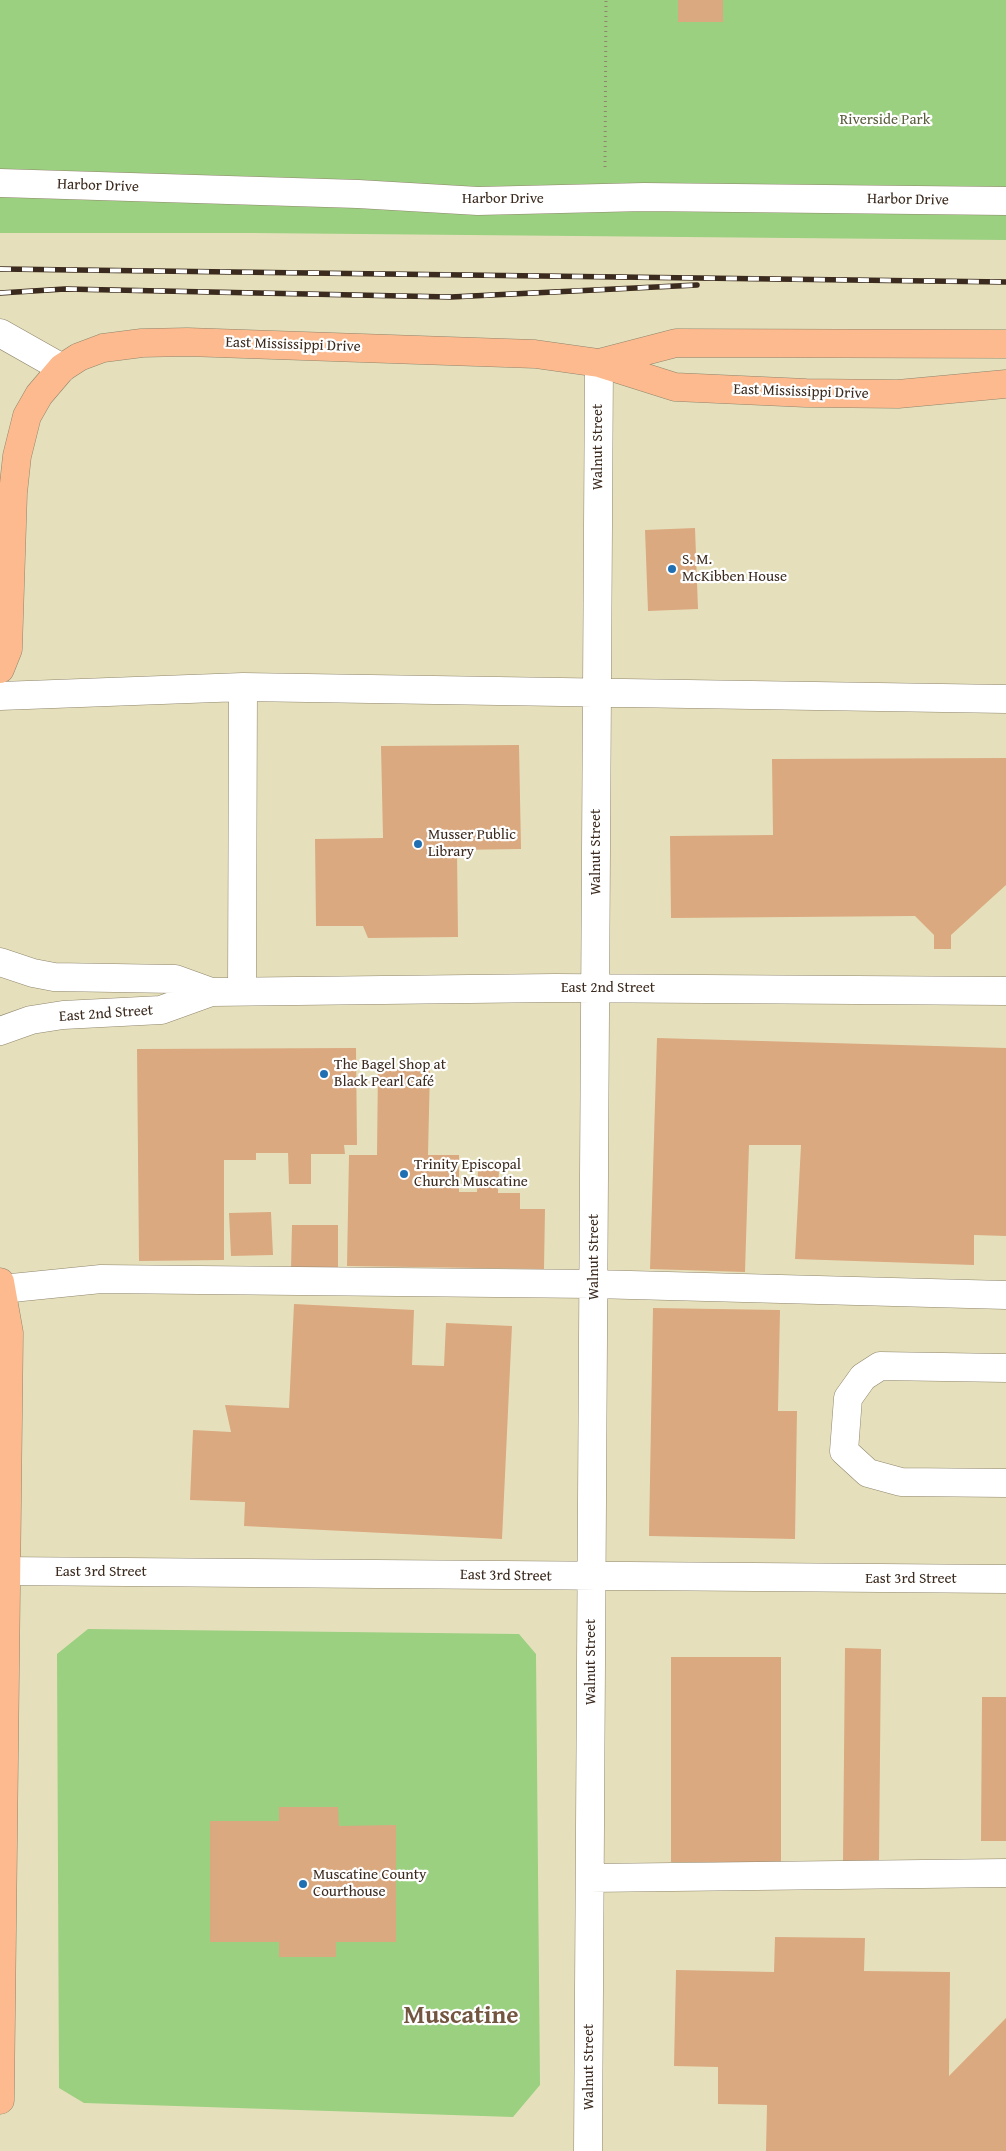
<!DOCTYPE html>
<html>
<head>
<meta charset="utf-8">
<style>
	body { margin:0 }
	canvas { display:block; background:#e5e0bb }
</style>
</head>
<body>
<canvas width="1006" height="2151"></canvas>
<script>
const ctx = document.querySelector('canvas').getContext('2d');
ctx.lineJoin = 'round';
function paint(path, color) { ctx.fillStyle = color; ctx.fill(path, 'evenodd'); }
const poly = rows => new Path2D(rows.map(r => 'M' + r).join(''));
function stroke(path, color, width, dash) { ctx.strokeStyle = color; ctx.lineWidth = width; ctx.lineCap = dash ? 'butt' : 'round'; ctx.setLineDash(dash || []); ctx.stroke(path); }
function write(font, color, halo, rows, align = 'center') {
  ctx.font = font + ' "Gentium Book Plus",serif'; ctx.lineWidth = 4.5; ctx.setLineDash([]); ctx.textBaseline = 'middle'; ctx.strokeStyle = halo; ctx.fillStyle = color; for (const [text, x, y, turn = 0] of rows) {
    ctx.save(); ctx.translate(x, y); ctx.rotate((+turn || 0) * Math.PI / 180); ctx.textAlign = isNaN(turn) ? turn : align; if (halo) ctx.strokeText(text, 0, 0); ctx.fillText(text, 0, 0); ctx.restore();
  }
}
paint(poly([
	[0,0,1006,0,1006,240,252,233,0,233],
	[88,1629,519,1634,536,1654,540,2085,513,2117,84,2103,59,2088,57,1654]
]), '#9bd080');
paint(poly([
	[678,0,723,0,723,22,678,22],
	[695,528,698,609,648,611,645,530],
	[519,745,521,849,457,850,458,937,368,938,363,926,316,926,315,839,383,838,381,746],
	[1006,758,1006,885,951,935,951,949,934,949,934,935,915,916,671,918,670,836,773,835,772,759],
	[657,1038,1006,1048,1006,1236,974,1235,974,1265,795,1259,801,1145,749,1145,745,1272,650,1269],
	[356,1048,357,1145,344,1145,345,1154,311,1154,311,1184,289,1184,288,1153,256,1153,256,1160,224,1160,224,1260,139,1261,137,1049],
	[378,1067,430,1069,428,1155,459,1155,459,1192,477,1192,478,1169,499,1170,498,1193,520,1193,520,1209,545,1209,544,1269,347,1266,349,1155,377,1155],
	[271,1212,273,1255,231,1256,229,1213],
	[292,1225,338,1225,338,1270,291,1270],
	[294,1304,414,1310,412,1365,444,1366,446,1323,512,1326,502,1539,244,1526,245,1502,190,1500,193,1430,231,1432,225,1405,289,1408],
	[653,1308,780,1310,778,1411,797,1411,795,1539,649,1536],
	[845,1648,881,1649,879,1862,843,1862],
	[671,1657,781,1657,781,1862,671,1862],
	[982,1697,1006,1697,1006,1841,981,1841],
	[279,1807,338,1807,339,1826,396,1825,396,1942,336,1942,336,1957,279,1957,279,1942,210,1942,210,1821,279,1821],
	[775,1937,865,1938,864,1971,950,1972,949,2076,1006,2018,1006,2151,766,2151,767,2105,718,2104,718,2067,674,2066,676,1970,774,1972]
]), '#dba980');
const minor = poly([
	[0,183,358,194,478,201,644,197,1006,201],
	[0,333,62,368],
	[0,696,243,687,1006,699],
	[0,962,33,973,54,977,175,979,211,992],
	[242,991,243,687],
	[0,1031,31,1020,63,1015,161,1010,211,992,555,988,1006,991],
	[2,1289,101,1279,593,1284,1006,1295],
	[1006,1368,880,1366,863,1377,848,1398,844,1451,868,1473,901,1482,1006,1483],
	[0,1571,1006,1579],
	[590,1878,1006,1873],
	[588,2151,599,363]
]);
const major = poly([
	[599,363,676,343,1006,344],
	[0,669,8,649,13,493,17,456,27,416,39,395,62,368,79,357,103,348,142,343,187,342,535,354,599,363,675,387,806,393,898,394,1006,384],
	[0,1282,9,1333,0,2100]
]);
stroke(minor, '#90856c', 29);
stroke(major, '#90856c', 29);
stroke(poly([
	[605,167,606,0]
]), '#90856c', 3, [1, 4]);
stroke(minor, '#fff', 28);
stroke(major, '#fcba8e', 28);
const rail = poly([
	[0,269,1006,282],
	[0,293,65,289,451,297,697,285]
]);
stroke(rail, '#3b2a1e', 5.5);
stroke(rail, '#fff', 4, [11]);
for (const [x, y, r, color] of [
	[672,569,5,"#1f6fb2"],
	[418,844,5,"#1f6fb2"],
	[324,1074,5,"#1f6fb2"],
	[404,1174,5,"#1f6fb2"],
	[303,1884,5,"#1f6fb2"]
]) { const dot = new Path2D(); dot.arc(x, y, r, 0, 2 * Math.PI); ctx.fillStyle = color; ctx.fill(dot); stroke(dot, '#fff', 2); }
write('15px', '#585c3b', '#fff', [
	["Riverside Park",885,120]
]);
write('15px', '#3b2a1e', '#fff', [
	["Harbor Drive",98,186,2],
	["Harbor Drive",503,199],
	["Harbor Drive",908,200,1],
	["East Mississippi Drive",293,345,2],
	["East Mississippi Drive",801,392,2],
	["Walnut Street",598,447,-90],
	["Walnut Street",596,852,-90],
	["East 2nd Street",608,988],
	["East 2nd Street",106,1014,-4],
	["Walnut Street",594,1257,-90],
	["East 3rd Street",101,1572],
	["East 3rd Street",506,1576,1],
	["East 3rd Street",911,1579],
	["Walnut Street",591,1662,-90],
	["Walnut Street",589,2067,-90]
]);
write('15px', '#3b2a1e', '#fff', [
	["S. M.",682,560],
	["McKibben House",682,577],
	["Musser Public",428,835],
	["Library",428,852],
	["The Bagel Shop at",334,1065],
	["Black Pearl Café",334,1082],
	["Trinity Episcopal",414,1165],
	["Church Muscatine",414,1182],
	["Muscatine County",313,1875],
	["Courthouse",313,1892]
], 'left');
write('bold 25px', '#735640', '#fff', [
	["Muscatine",461,2017]
]);
</script>
</body>
</html>
